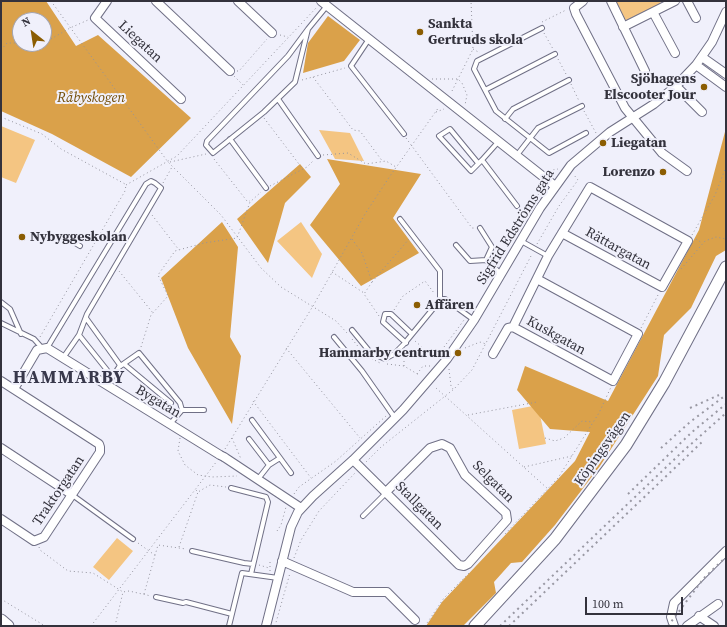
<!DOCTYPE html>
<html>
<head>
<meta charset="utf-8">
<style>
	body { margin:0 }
	#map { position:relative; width:727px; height:627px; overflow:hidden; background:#f0f0fb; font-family:"Source Serif 4",serif }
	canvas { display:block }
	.frame { position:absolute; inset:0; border:2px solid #33323c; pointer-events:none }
	.north { position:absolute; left:12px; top:12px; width:40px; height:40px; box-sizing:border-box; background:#f0f0fb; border:1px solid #a4a4af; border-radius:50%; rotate:330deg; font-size:11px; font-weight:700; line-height:16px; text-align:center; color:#33323c }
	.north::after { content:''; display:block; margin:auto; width:14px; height:18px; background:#8b5d02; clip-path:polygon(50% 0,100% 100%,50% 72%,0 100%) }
	.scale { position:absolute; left:585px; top:597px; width:98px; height:18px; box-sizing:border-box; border:2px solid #33323c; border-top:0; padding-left:5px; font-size:12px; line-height:14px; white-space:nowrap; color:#33323c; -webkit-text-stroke:3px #f0f0fb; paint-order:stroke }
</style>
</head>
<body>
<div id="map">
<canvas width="727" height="627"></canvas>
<div class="frame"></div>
<div class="north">N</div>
<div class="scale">100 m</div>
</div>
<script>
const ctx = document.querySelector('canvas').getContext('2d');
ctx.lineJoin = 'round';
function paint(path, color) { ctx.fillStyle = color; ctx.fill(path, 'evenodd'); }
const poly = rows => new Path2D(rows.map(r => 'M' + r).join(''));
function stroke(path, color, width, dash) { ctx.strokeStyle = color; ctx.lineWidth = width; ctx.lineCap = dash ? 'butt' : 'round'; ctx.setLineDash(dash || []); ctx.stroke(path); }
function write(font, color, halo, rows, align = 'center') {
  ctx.font = font + ' "Source Serif 4",serif'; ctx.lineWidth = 4; ctx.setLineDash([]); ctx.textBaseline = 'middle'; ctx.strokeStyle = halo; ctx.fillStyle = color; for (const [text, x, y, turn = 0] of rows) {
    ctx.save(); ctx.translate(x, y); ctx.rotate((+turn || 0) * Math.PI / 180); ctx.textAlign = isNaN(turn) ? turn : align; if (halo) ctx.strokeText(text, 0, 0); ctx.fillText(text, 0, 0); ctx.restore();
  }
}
paint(poly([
	[615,1,660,1,661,4,624,21],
	[1,126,35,140,16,183,1,177],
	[319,130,350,133,364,161,335,159],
	[301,222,322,254,312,278,277,241],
	[538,405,546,444,519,449,512,410],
	[117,538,133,551,109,580,93,567]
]), '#f4c582');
paint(poly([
	[1,1,46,1,76,46,98,35,191,118,131,177,52,134,1,111],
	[20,20,44,20,44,44,20,44],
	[328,16,360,40,344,61,303,73,308,43],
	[726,128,726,250,716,256,691,308,664,335,658,376,600,466,555,525,522,562,511,563,494,582,496,593,463,626,426,626,442,602,575,461,590,432,550,429,517,390,525,366,608,401,699,230],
	[327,159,421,174,393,218,419,253,361,286,310,225,340,184],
	[300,164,311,177,285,203,268,263,237,219],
	[222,222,238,247,230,337,241,356,232,424,188,348,161,278]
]), '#daa14a');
const service = poly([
	[542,28,477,61,474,69,496,111,549,153,586,133],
	[308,29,295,82,264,112,213,153,206,145,207,141,288,56,308,29,326,7],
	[369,39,351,66,404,134],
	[485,90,555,54],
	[278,99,318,156],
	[505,119,513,109,569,80],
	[230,139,266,188],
	[517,155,538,128,582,106],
	[482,160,517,206],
	[478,163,450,129,439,136,471,171,482,160,499,141],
	[400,219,440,271,440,300],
	[480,228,492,247,486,260],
	[70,240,80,246],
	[521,241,548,256],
	[456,245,470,261,486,260,501,274],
	[1,302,10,309,21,334],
	[86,318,120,365,119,367],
	[1,323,34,339,42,348],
	[352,330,370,352,385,359,394,354,404,344,441,299,445,299,474,320],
	[79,335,107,370],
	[334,337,362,371,395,418],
	[406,343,383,322,385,314,391,314,412,334],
	[47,348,146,184,151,181,155,183,161,188,87,314,79,335,63,358],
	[124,364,171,403],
	[107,385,119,367,139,353,180,403,182,410,170,424],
	[182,410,204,410],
	[252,420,280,458,269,465,258,479],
	[249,439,269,465],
	[280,458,291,473],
	[231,488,266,497,268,502,251,574],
	[71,494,133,539],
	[363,516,386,493],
	[192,551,244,563,253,564],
	[156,597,183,603,186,602,232,614],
	[229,626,242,573,278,578]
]);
const minor = poly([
	[107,1,95,18,181,99],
	[156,1,230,71],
	[238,1,272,33],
	[321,1,555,186],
	[583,1,574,8,576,14,625,108,662,153,687,171],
	[611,1,645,71],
	[687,1,696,18],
	[653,12,675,53],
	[623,27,675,1],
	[702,57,726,74],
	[696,65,726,87],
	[676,86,702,112],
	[513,327,548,256,590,187,688,241,662,287,562,233],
	[513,327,613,381,638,334,537,279],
	[493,354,508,328,513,327],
	[1,381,99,444,100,447,100,452,44,537,34,541,1,519],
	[14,389,37,350,47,348,220,455],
	[1,448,71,494],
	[224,457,301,508],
	[353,460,459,565,464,566,468,564,507,520,506,513,465,475,450,448,442,444,430,448,386,492],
	[282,561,353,592,387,592,415,620],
	[699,616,714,626],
	[266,626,291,527,298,512,313,496,353,460,403,410,447,359,474,320,540,208,571,165,610,132,654,104,676,86,696,65,712,42,726,12],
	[674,626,671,617,674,603,726,551],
	[687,626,718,604]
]);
const secondary = poly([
	[1,620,8,626],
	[475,626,555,539,626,445,664,383,726,267]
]);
stroke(service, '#707086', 6);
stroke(minor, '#707086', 10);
stroke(secondary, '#707086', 13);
stroke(poly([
	[51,1,168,162,221,215,261,268,281,287,336,321,347,333],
	[542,22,566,10],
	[544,33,553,49],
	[280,35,288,37],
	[44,43,70,28,88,20],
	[25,44,43,44],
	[473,49,480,53],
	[1,50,7,43,20,43],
	[558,59,567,76],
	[237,71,239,71,267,39],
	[234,76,243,85],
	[313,77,353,130,360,131,383,162],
	[432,79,458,79,462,83,467,95,465,105],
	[302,80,345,68],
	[571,84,579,101],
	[452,91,473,49,471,1],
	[584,111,596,133],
	[436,112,444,109],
	[1,117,42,134,61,149,125,184],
	[264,118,302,168],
	[406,138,472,228,475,228],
	[323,155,348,153,366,164,386,161,396,167],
	[214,159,247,201,250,201],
	[170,162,206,154],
	[551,173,553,170,558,169],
	[163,183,172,167],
	[126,185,177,156,317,7],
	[270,186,307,167,314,160],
	[532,205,541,190,542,185],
	[152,215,179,250],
	[692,235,715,195,726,167],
	[352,239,362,253,372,282,364,294,379,316],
	[696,239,702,243],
	[537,244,559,206,578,180,574,175],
	[681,269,705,241,716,237,726,239],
	[119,271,153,313],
	[332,272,364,293],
	[372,282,409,239],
	[394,310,403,296,425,281,434,293],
	[470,311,476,301],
	[641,328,659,293],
	[40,337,125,191,126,185],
	[352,339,365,355,380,363],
	[415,341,436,359],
	[141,347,151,315,168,296,158,275,175,251,204,243,237,238,250,202,261,192],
	[444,347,464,320],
	[286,348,360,438],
	[465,348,480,342,486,344],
	[387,364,404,366,419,375],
	[404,366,404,351],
	[449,369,451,386,453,389],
	[417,374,423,366,430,366],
	[436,388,548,489],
	[253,401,311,478],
	[468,415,537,402],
	[180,438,178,451,185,465,198,475,212,477,237,476],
	[232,438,241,459],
	[545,438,555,441,564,438,582,421,593,422],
	[225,449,313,306,365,214,390,176,439,107],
	[366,462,381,447,454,389,472,370,532,254],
	[524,467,572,456],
	[196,490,198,492,210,485,226,487],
	[294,494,299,487,336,461,386,416],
	[277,531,281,525,286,507],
	[505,534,558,478,599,413,611,387],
	[138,543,156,556],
	[39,547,40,550,68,571,93,573,123,592],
	[179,547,198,492],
	[294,558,301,540,319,511,355,473],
	[270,562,270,571],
	[259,565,269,568],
	[144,594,158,545,186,549],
	[1,599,45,626],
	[91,626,217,461],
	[115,626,123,592,129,591,151,596],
	[275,626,290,573],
	[425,626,444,598,470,572]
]), '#93939d', 1, [1, 3]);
stroke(service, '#fff', 4);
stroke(minor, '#fff', 8);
stroke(secondary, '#fff', 11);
stroke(poly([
	[690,408,719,395],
	[661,448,690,422,726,395],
	[628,494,692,432,726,404],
	[500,626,681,453,726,413],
	[509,626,702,442],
	[668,626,704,578,726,557]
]), '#9998a3', 2, [2, 4]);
const minorBridge = poly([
	[220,455,224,457]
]);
stroke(minorBridge, '#707086', 10, []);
stroke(minorBridge, '#fff', 8);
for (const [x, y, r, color] of [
	[420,32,4,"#8b5d02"],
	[704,87,4,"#8b5d02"],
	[603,143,4,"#8b5d02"],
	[663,172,4,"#8b5d02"],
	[22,237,4,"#8b5d02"],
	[417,305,4,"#8b5d02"],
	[458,353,4,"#8b5d02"]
]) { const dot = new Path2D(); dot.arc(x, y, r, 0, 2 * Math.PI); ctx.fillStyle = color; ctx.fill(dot); stroke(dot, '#f0f0fb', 1.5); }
write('bold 14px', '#33323c', '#f0f0fb', [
	["Sankta",428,24],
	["Gertruds skola",428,40],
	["Sjöhagens",696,79,"right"],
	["Elscooter Jour",696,95,"right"],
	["Liegatan",611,143],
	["Lorenzo",655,172,"right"],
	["Nybyggeskolan",30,237],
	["Affären",425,305],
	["Hammarby centrum",450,353,"right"]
], 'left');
write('14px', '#33323c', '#f0f0fb', [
	["Liegatan",140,42,43],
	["Sigfrid Edströms gata",516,227,-58],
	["Rättargatan",618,249,29],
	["Kuskgatan",556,336,29],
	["Bygatan",158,402,31],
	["Köpingsvägen",603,449,-55],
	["Selgatan",493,482,45],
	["Traktorgatan",59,491,-56],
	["Stallgatan",419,506,45]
]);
write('italic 14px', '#724d06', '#f0f0fb', [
	["Råbyskogen",91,98]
]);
ctx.letterSpacing = '1px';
write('bold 18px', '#38384b', '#f0f0fb', [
	["HAMMARBY",69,378]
]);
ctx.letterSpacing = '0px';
</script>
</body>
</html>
